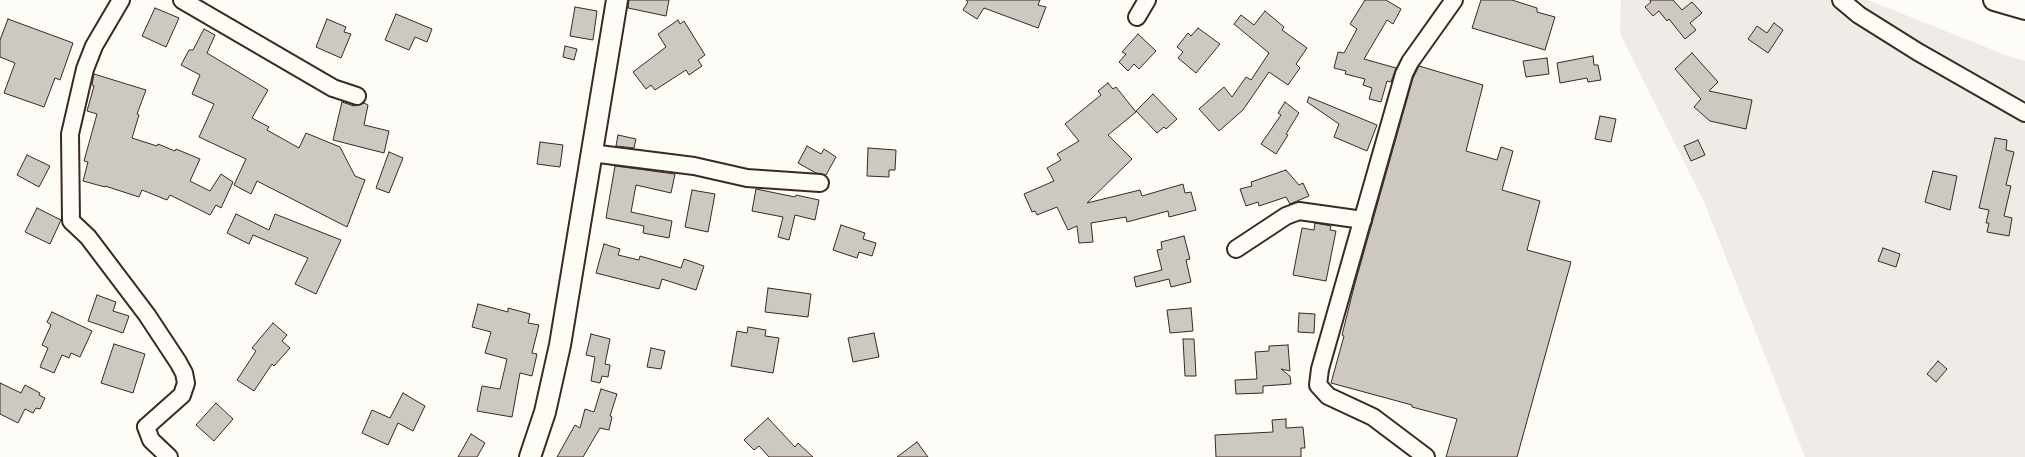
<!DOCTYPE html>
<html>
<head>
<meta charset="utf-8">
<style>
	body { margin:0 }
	canvas { display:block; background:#fdfcf7 }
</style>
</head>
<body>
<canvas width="2025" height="457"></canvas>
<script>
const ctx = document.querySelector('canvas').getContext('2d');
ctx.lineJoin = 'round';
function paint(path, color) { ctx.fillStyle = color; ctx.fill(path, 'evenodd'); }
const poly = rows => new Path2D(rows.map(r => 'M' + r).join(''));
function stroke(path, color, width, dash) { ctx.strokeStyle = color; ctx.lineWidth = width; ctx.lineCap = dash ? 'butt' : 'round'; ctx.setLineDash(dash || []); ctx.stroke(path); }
paint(poly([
	[1621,0,1868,0,2008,56,2025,61,2025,457,1805,457,1704,202,1620,33]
]), '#efece7');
const building = poly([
	[629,0,669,0,666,16,628,8,629,0],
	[966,0,1040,0,1038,5,1046,7,1038,28,984,8,977,19,963,10,968,2,966,0],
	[1365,0,1386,0,1401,9,1393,24,1387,20,1364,59,1396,68,1391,82,1387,81,1381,102,1369,99,1372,88,1363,85,1365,79,1345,74,1346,71,1334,68,1338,52,1344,53,1357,29,1350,24,1365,0],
	[1481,0,1512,0,1537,8,1537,12,1555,17,1545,50,1472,28,1481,0],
	[1650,0,1673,0,1682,10,1692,2,1702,13,1690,23,1696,30,1685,39,1669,19,1667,21,1659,11,1653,16,1645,7,1651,2,1650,0],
	[575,7,597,11,593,40,570,36,575,7],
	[155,8,179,18,166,47,142,36,155,8],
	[1265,11,1284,27,1282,30,1307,48,1296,64,1300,68,1288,85,1269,72,1243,110,1219,131,1199,109,1224,87,1232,97,1246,77,1251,80,1269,53,1234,24,1241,15,1254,25,1265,11],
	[396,14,432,29,427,42,415,37,409,50,385,40,396,14],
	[8,19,73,43,60,80,55,78,44,107,4,93,15,63,0,57,0,40,8,19],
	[327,19,346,27,344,32,351,34,341,58,316,47,327,19],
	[678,20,680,24,684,21,705,55,698,60,702,66,689,75,686,70,655,90,651,85,646,89,633,72,666,47,658,34,678,20],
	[1774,23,1783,30,1768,53,1748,39,1757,26,1767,33,1774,23],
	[1198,28,1220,44,1196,73,1178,58,1183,52,1177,47,1188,33,1191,36,1198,28],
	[204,29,215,35,207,53,268,90,252,118,269,127,267,130,299,148,306,133,340,147,355,176,365,180,347,227,257,181,251,194,234,185,246,159,199,137,214,104,192,94,200,75,181,65,189,50,193,50,204,29],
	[1138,34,1156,51,1139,69,1134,64,1128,71,1119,62,1126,54,1122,52,1138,34],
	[565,46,577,49,574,60,563,57,565,46],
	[1692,53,1718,82,1709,91,1752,100,1746,129,1710,121,1694,107,1701,99,1675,69,1692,53],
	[1593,56,1594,65,1598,65,1601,80,1588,82,1587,78,1560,83,1557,63,1593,56],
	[1547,58,1549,74,1526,77,1523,61,1547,58],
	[1419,66,1483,85,1466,151,1497,160,1501,147,1513,151,1502,190,1540,201,1527,250,1571,262,1517,457,1446,457,1457,419,1412,407,1412,405,1331,383,1344,336,1342,335,1354,287,1413,78,1419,66],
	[94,74,146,90,137,114,139,115,132,138,157,146,158,144,175,151,176,149,200,159,190,181,210,191,221,174,233,182,221,208,216,205,210,215,170,195,167,200,142,190,139,197,105,186,105,187,83,181,88,162,84,161,97,114,87,111,94,86,92,85,94,74],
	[1108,83,1113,89,1116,87,1136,112,1108,135,1132,159,1087,203,1140,190,1142,196,1183,184,1185,193,1191,192,1196,210,1169,217,1168,211,1127,222,1126,217,1091,223,1093,242,1079,243,1077,226,1068,230,1057,207,1037,215,1035,211,1032,212,1024,194,1054,181,1047,168,1061,160,1057,154,1079,141,1065,124,1101,95,1098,91,1108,83],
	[1153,94,1177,119,1166,129,1164,127,1157,133,1136,111,1153,94],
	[1309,97,1377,125,1367,151,1334,137,1339,124,1307,102,1309,97],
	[342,102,354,106,364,103,368,105,364,125,389,131,384,153,333,140,342,102],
	[1285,102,1299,113,1286,134,1288,135,1276,154,1261,144,1281,115,1278,113,1285,102],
	[1600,116,1616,119,1611,142,1595,139,1600,116],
	[618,135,636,139,634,148,616,146,618,135],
	[1995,138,2007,140,2006,150,2014,152,2006,185,2011,186,2004,216,2012,218,2009,236,1987,232,1989,223,1986,223,1989,210,1979,208,1995,138],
	[1698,140,1705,155,1691,161,1684,146,1698,140],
	[540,142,563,145,560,167,537,164,540,142],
	[807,146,821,154,824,149,836,157,826,175,816,173,798,163,807,146],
	[868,148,896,150,895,170,889,170,889,177,867,176,868,148],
	[389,152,403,158,389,193,376,188,389,152],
	[27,155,50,166,39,187,17,175,27,155],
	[615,166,675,174,671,193,636,185,631,212,672,221,669,238,643,233,644,226,606,218,615,166],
	[1286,170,1299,185,1303,183,1309,196,1290,204,1286,197,1259,206,1258,202,1246,206,1240,189,1252,186,1251,182,1286,170],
	[1933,171,1957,176,1950,210,1925,202,1933,171],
	[756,189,795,197,796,195,819,200,815,220,795,215,789,240,778,237,783,217,752,211,756,189],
	[692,190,715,194,708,232,685,227,692,190],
	[37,208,61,220,50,244,25,232,37,208],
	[236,214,269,230,275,214,341,240,316,294,295,284,308,258,253,235,249,244,227,233,236,214],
	[1315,223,1331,226,1330,230,1336,231,1326,281,1293,275,1302,228,1314,230,1315,223],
	[841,225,865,233,863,239,876,243,872,256,859,252,857,258,833,250,841,225],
	[1184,236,1190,259,1186,260,1191,282,1171,287,1169,279,1136,287,1134,277,1162,270,1157,250,1162,249,1161,242,1184,236],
	[604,244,620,249,618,255,639,260,640,256,681,268,684,259,704,266,696,290,662,279,659,289,596,273,604,244],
	[1883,248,1900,254,1896,267,1878,261,1883,248],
	[768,288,811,294,808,317,765,312,768,288],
	[97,295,116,302,113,311,129,316,123,333,88,321,97,295],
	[478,304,508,312,508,308,530,314,528,323,539,325,532,353,537,354,532,376,520,373,512,417,477,411,482,386,500,389,507,359,485,353,491,332,472,327,478,304],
	[1191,308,1193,331,1170,333,1167,310,1191,308],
	[52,312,92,331,80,357,71,353,69,358,62,355,54,373,40,367,48,348,42,345,51,325,47,322,52,312],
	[1299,313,1315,314,1314,333,1298,332,1299,313],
	[273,323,287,335,282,341,290,348,274,366,272,364,254,391,237,380,256,351,252,348,273,323],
	[748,327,766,330,765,336,779,338,773,373,731,366,737,331,747,333,748,327],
	[874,333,879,357,853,362,848,338,874,333],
	[591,334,610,339,605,364,610,365,608,377,602,376,600,383,591,381,595,357,586,355,591,334],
	[1183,339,1194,339,1196,376,1185,376,1183,339],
	[114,344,145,354,133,393,101,383,114,344],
	[1288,345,1290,371,1281,369,1290,376,1291,384,1263,386,1263,393,1236,394,1235,380,1257,379,1255,352,1269,351,1269,346,1288,345],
	[651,348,665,351,661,369,647,367,651,348],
	[1938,361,1947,369,1936,382,1927,374,1938,361],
	[0,383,21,393,25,385,40,393,39,395,45,398,40,409,36,408,33,413,25,409,18,423,0,414,0,383],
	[601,389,617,394,610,416,612,417,609,430,600,428,583,457,557,457,575,425,580,428,585,409,594,412,601,389],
	[403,393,425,406,413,431,398,423,388,445,362,433,372,410,390,418,403,393],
	[216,403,233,419,214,441,196,425,216,403],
	[768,418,795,447,798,443,813,457,769,457,759,446,754,450,744,440,768,418],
	[1286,419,1286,428,1303,427,1305,448,1301,448,1301,457,1216,457,1215,435,1273,432,1272,420,1286,419],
	[471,434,485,443,477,457,458,457,471,434],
	[917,442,928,457,897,457,917,442]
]);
paint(building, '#cdc8c2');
stroke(building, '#3b2a1e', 1);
const minor = poly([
	[121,0,94,46,85,69,70,134,71,221,88,237,147,315,178,362,184,373,186,383,182,395,146,427,151,440,169,457],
	[182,0,333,88,357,96],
	[1841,0,1859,15,1918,52,2025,113],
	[1137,17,1147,0],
	[591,153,694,166,747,178,820,183],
	[1236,249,1286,216,1299,211,1363,220],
	[1426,457,1373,417,1328,396,1318,385,1320,369,1404,74,1410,62,1454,0]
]);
const major = poly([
	[1994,0,2025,9],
	[530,457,545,412,560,345,617,0]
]);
stroke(minor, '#3b2a1e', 20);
stroke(major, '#3b2a1e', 24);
stroke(minor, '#fdfcf7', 16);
stroke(major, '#fdfcf7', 20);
</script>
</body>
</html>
